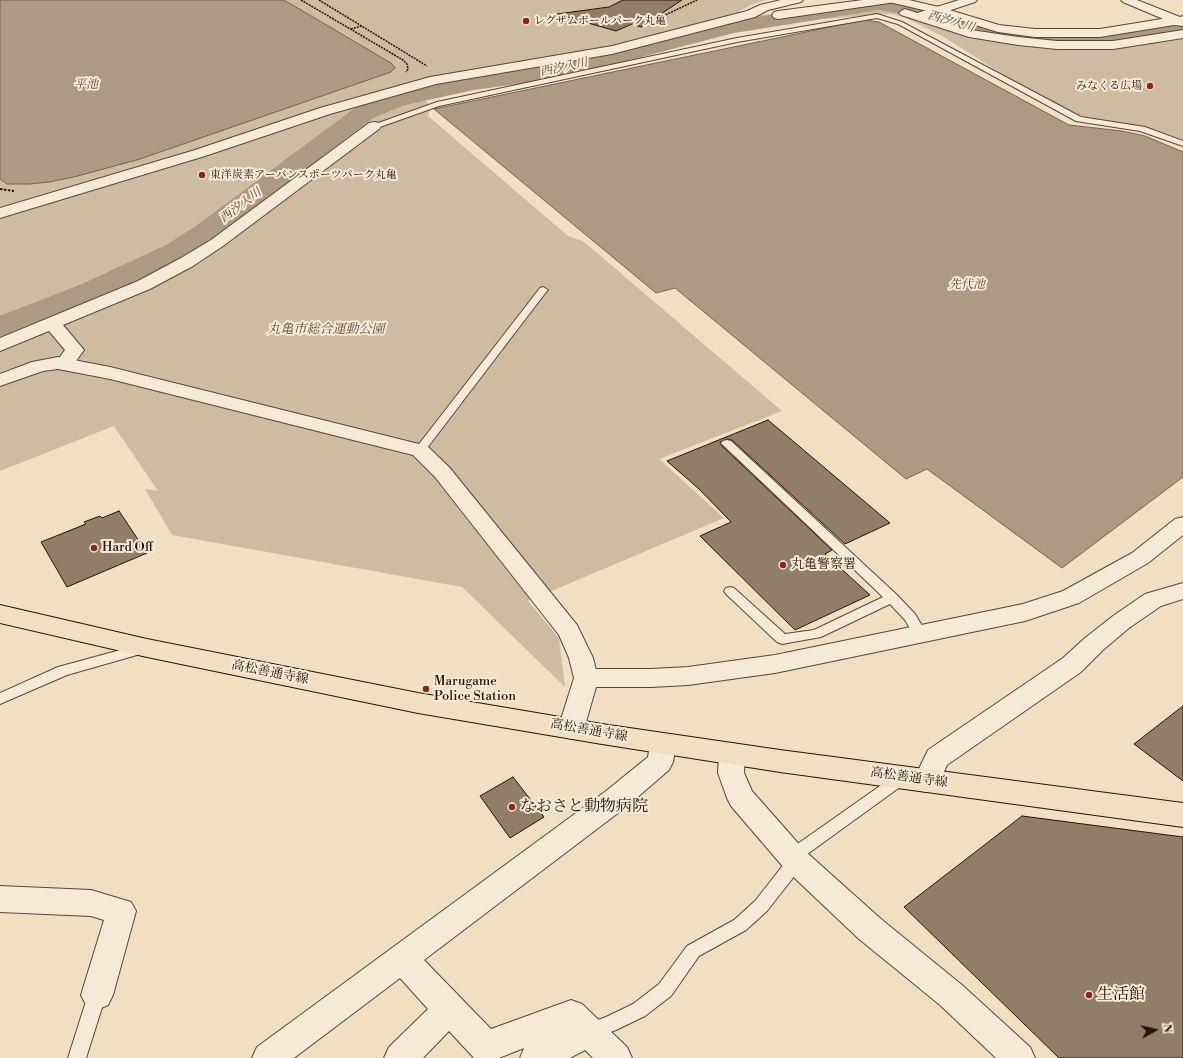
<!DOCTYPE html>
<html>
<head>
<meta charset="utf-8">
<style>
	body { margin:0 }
	#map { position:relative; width:1183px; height:1058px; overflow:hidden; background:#f0dfc1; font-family:"Libre Bodoni",serif }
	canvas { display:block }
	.north { position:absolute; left:1135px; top:1010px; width:40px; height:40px; -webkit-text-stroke:3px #f5ead7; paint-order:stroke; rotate:82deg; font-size:11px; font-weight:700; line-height:16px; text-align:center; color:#271407 }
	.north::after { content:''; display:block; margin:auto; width:14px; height:18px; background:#271407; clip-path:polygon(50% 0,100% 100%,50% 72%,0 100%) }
</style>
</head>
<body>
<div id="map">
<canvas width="1183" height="1058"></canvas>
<div class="north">N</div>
</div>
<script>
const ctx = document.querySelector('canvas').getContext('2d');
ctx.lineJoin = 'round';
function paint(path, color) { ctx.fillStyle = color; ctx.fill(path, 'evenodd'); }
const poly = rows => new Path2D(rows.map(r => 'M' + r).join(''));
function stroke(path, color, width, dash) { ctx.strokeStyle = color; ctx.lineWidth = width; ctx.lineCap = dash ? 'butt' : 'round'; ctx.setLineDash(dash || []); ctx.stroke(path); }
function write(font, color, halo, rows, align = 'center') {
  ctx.font = font + ' "Libre Bodoni","Noto Serif JP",serif'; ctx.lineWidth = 4; ctx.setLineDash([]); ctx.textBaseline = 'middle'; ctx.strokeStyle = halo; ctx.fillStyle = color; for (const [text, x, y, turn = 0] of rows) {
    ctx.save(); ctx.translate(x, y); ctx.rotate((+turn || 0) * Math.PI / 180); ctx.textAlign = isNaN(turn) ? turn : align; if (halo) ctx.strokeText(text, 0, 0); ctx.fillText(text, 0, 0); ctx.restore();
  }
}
paint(poly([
	[0,0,766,0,751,5,739,11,743,14,778,15,857,2,910,15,977,36,1074,48,1183,37,1183,140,1154,131,1084,119,1002,74,944,37,912,21,901,16,890,14,738,25,556,68,527,73,421,96,431,106,428,116,568,236,583,241,782,411,659,459,724,518,528,601,559,638,565,687,462,587,172,535,145,489,158,491,114,426,0,471]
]), '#cebca1');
const water = poly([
	[0,0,284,0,391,63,395,68,391,72,140,159,74,177,49,182,30,184,7,184,0,179,0,0],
	[864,20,879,22,1069,125,1122,131,1145,136,1183,152,1183,477,1062,568,927,469,906,479,675,288,656,293,434,109,864,20]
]);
paint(water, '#ac9a82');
stroke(water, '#776451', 1);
paint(poly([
	[858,0,892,0,920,5,967,21,1035,32,1087,34,1107,33,1183,22,1183,34,1107,47,1087,48,1035,46,962,33,915,16,879,10,734,33,561,78,474,90,405,105,373,118,216,238,186,257,104,296,11,334,0,337,0,316,82,284,166,245,196,226,355,108,390,94,474,76,561,64,733,21,858,0]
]), '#ac9a82');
const building = poly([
	[623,0,682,0,641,27,632,24,616,31,557,14,609,7,623,0],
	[768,420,890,523,845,544,732,440,727,439,720,442,722,446,832,550,825,554,870,595,795,630,700,536,731,522,699,489,667,461,768,420],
	[119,511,147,553,67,587,41,542,86,524,84,522,100,516,102,518,119,511],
	[1183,706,1183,781,1134,744,1183,706],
	[513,777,544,817,510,838,480,796,513,777],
	[1022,816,1183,837,1183,1058,1059,1058,904,907,1022,816]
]);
paint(building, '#907e68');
stroke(building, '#271407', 1);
const service = poly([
	[877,14,902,22,1081,117,1145,127,1183,141,1183,146,1140,131,1076,121,898,24,877,18,737,42,439,106,377,128,374,128,370,126,437,102,737,38,877,14],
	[543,287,548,290,546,292,424,452,416,452,414,450,416,448,540,288,543,287],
	[727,440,731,441,897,595,915,614,927,634,925,637,920,639,915,637,905,620,890,604,821,637,782,644,777,642,726,594,724,591,726,588,730,587,734,588,785,634,814,630,883,597,723,445,721,443,723,441,727,440],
	[146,643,151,645,153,648,151,651,67,675,0,704,0,693,58,667,146,643],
	[902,772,907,774,909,778,907,782,806,855,796,874,767,911,746,930,699,956,671,996,645,1016,616,1030,590,1039,584,1037,581,1031,584,1025,606,1017,633,1004,659,984,687,946,734,920,755,901,784,864,796,845,897,774,902,772],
	[97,987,103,989,106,995,86,1058,68,1058,88,995,91,989,97,987]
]);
const minor = poly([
	[781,0,803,0,801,2,768,10,755,17,612,54,436,84,330,114,205,156,0,218,0,208,195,150,320,108,430,77,612,46,747,11,760,5,781,0],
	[863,0,895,0,893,2,889,3,778,19,774,18,772,15,774,12,778,11,863,0],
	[959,0,977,0,975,2,930,17,971,30,1018,37,1057,41,1113,41,1183,30,1183,38,1113,49,1057,49,1018,45,969,37,901,15,899,13,901,11,905,9,917,13,959,0],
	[1121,0,1137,0,1180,17,1183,16,1183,24,1175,24,1123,2,1121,0],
	[374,122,379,123,381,126,379,129,223,246,193,266,150,289,63,325,84,350,71,368,64,370,57,368,55,364,65,350,49,331,0,351,0,338,138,281,181,258,211,240,369,123,374,122],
	[1183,517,1183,535,1148,563,1079,603,1025,621,775,673,688,685,651,687,596,687,584,729,580,736,571,739,562,736,558,729,574,678,577,671,586,669,651,669,688,667,775,655,1023,604,1063,591,1132,553,1175,519,1183,517],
	[1183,583,1183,599,1161,606,1129,628,1103,650,1081,672,947,765,936,789,926,792,916,789,913,781,928,750,1063,658,1085,638,1113,616,1145,594,1183,583],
	[663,734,672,737,676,744,673,762,669,770,626,807,424,960,491,1029,571,1000,582,1004,627,1047,632,1058,593,1058,585,1050,570,1058,520,1058,524,1048,499,1058,474,1058,449,1031,423,1058,384,1058,389,1047,428,1009,400,978,294,1058,252,1058,257,1047,606,791,648,757,650,744,654,737,663,734],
	[732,743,741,746,745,754,744,773,752,791,805,851,881,919,962,985,1030,1047,1035,1058,996,1058,940,1005,859,939,785,869,731,806,727,798,718,773,719,754,723,746,732,743],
	[0,886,91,890,131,902,136,911,113,995,108,1005,97,1010,86,1005,81,995,104,920,91,916,0,912,0,886]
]);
const tertiary = poly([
	[887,0,909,0,943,8,999,25,1035,29,1100,29,1174,17,1183,18,1183,26,1174,25,1100,37,1035,37,998,32,936,13,889,2,887,0],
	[58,357,110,367,427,446,449,467,577,625,593,658,598,678,595,685,586,687,577,685,574,678,569,658,559,635,435,477,413,455,110,379,58,369,43,371,0,386,0,374,32,362,58,357]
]);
const primary = poly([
	[0,605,147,639,418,693,602,724,780,750,1183,803,1183,827,780,772,602,744,418,713,147,657,0,623,0,605]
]);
stroke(service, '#594736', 2);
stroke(minor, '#594736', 2);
stroke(tertiary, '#594736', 2);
stroke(primary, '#271407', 2);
stroke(poly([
	[301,0,403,60,407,64,408,69,406,72],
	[319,0,427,66],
	[644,25,697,0],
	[351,29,362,26]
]), '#271407', 1.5, [2, 1]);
stroke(poly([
	[0,189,14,191]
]), '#271407', 2, [2.5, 1.5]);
paint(service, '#f5ead7');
paint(minor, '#f5ead7');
paint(tertiary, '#f5ead7');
paint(primary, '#f0dfc1');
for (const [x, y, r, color] of [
	[526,21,4,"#8f2418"],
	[1150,86,4,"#8f2418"],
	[202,175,4,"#8f2418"],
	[94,548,4,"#8f2418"],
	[783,565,4,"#8f2418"],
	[426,689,4,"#8f2418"],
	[512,807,4,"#8f2418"],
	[1089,995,4,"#8f2418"]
]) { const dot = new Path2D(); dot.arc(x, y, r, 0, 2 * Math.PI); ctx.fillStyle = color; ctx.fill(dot); stroke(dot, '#f5ead7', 1.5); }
write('11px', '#271407', '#f5ead7', [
	["レグザムボールパーク丸亀",534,21],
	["みなくる広場",1142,86,"right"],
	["東洋炭素アーバンスポーツパーク丸亀",210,175]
], 'left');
write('italic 12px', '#5c4a38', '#f5ead7', [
	["西汐入川",951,22,16],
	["西汐入川",564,68,-12],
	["平池",86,85],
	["西汐入川",241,206,-37],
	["先代池",967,285]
]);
write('italic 13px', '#614f3d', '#f5ead7', [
	["丸亀市総合運動公園",326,330]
]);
write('13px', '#271407', '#f5ead7', [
	["Hard Off",102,548],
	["丸亀警察署",791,565],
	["Marugame",434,682],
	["Police Station",434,697]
], 'left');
write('13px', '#271407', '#f5ead7', [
	["高松善通寺線",270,673,11],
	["高松善通寺線",589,731,10],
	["高松善通寺線",909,778,8]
]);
write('16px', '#271407', '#f5ead7', [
	["なおさと動物病院",520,807],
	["生活館",1097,995]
], 'left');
</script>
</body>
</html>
